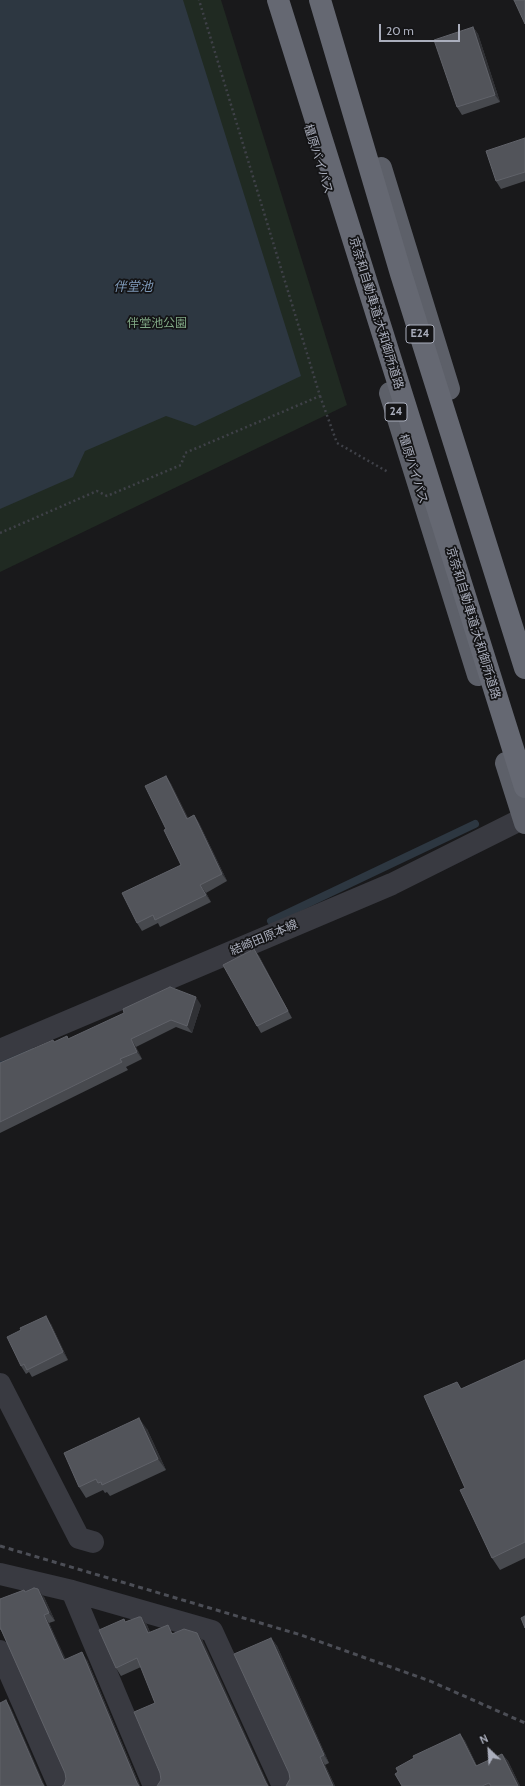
<!DOCTYPE html>
<html>
<head>
<meta charset="utf-8">
<style>
	body { margin:0 }
	#map { position:relative; width:525px; height:1786px; overflow:hidden; background:#19191b; font-family:Cabin,sans-serif }
	canvas { display:block }
	.north { position:absolute; left:469px; top:1730px; width:40px; height:40px; -webkit-text-stroke:3px #141416; paint-order:stroke; rotate:335deg; font-size:11px; font-weight:700; line-height:16px; text-align:center; color:#aaaebc }
	.north::after { content:''; display:block; margin:auto; width:14px; height:18px; background:#aaaebc; clip-path:polygon(50% 0,100% 100%,50% 72%,0 100%) }
	.scale { position:absolute; left:379px; top:24px; width:81px; height:18px; box-sizing:border-box; border:2px solid #aaaebc; border-top:0; padding-left:5px; font-size:12px; line-height:14px; white-space:nowrap; color:#aaaebc; -webkit-text-stroke:3px #141416; paint-order:stroke }
</style>
</head>
<body>
<div id="map">
<canvas width="525" height="1786"></canvas>
<div class="north">N</div>
<div class="scale">20 m</div>
</div>
<script>
const ctx = document.querySelector('canvas').getContext('2d');
ctx.lineJoin = 'round';
function paint(path, color) { ctx.fillStyle = color; ctx.fill(path, 'evenodd'); }
const poly = rows => new Path2D(rows.map(r => 'M' + r).join(''));
function stroke(path, color, width, dash) { ctx.strokeStyle = color; ctx.lineWidth = width; ctx.lineCap = dash ? 'butt' : 'round'; ctx.setLineDash(dash || []); ctx.stroke(path); }
function write(font, color, halo, rows, align = 'center') {
  ctx.font = font + ' Cabin,"Noto Sans JP",sans-serif'; ctx.lineWidth = 3.5; ctx.setLineDash([]); ctx.textBaseline = 'middle'; ctx.strokeStyle = halo; ctx.fillStyle = color; for (const [text, x, y, turn = 0] of rows) {
    ctx.save(); ctx.translate(x, y); ctx.rotate((+turn || 0) * Math.PI / 180); ctx.textAlign = isNaN(turn) ? turn : align; if (halo) ctx.strokeText(text, 0, 0); ctx.fillText(text, 0, 0); ctx.restore();
  }
}
paint(poly([
	[0,0,221,0,347,405,0,572]
]), '#202a22');
paint(poly([
	[0,0,183,0,301,376,195,426,166,416,85,451,73,477,0,509]
]), '#2d3741');
stroke(poly([
	[271,921,475,824],
	[0,1062,29,1049]
]), '#2d3741', 8);
stroke(poly([
	[320,396,337,443,388,472],
	[0,533,97,491,107,496,181,465,185,453,320,396,199,0]
]), '#3f4148', 2.5, [2, 3]);
stroke(poly([
	[0,1050,392,884,524,818],
	[0,1384,79,1538,93,1542],
	[0,1574,72,1591,212,1631,283,1786],
	[72,1591,154,1786],
	[0,1651,59,1786]
]), '#393a41', 22);
stroke(poly([
	[381,168,449,389],
	[390,393,478,675],
	[506,763,525,823]
]), '#5d6069', 22);
stroke(poly([
	[278,0,525,787],
	[320,0,401,274,525,668]
]), '#656872', 22);
stroke(poly([
	[0,1546,301,1635,430,1681,525,1723]
]), '#4c4e56', 3, [5, 4]);
paint(poly([
	[473,27,478,34,500,102,462,115,457,107],
	[525,138,525,181,501,189,496,181],
	[166,776,171,784,188,818,194,815,199,823,227,881,206,893,211,902,160,927,158,923,142,931,137,923,181,865,166,829],
	[254,949,259,956,292,1018,261,1033,257,1026],
	[201,1005,192,1033,176,1027,136,1047,142,1059,126,1067,128,1070,0,1133,0,1063,55,1042,69,1039],
	[51,1324,68,1360,32,1377,29,1372,26,1374,21,1366],
	[525,1360,525,1558,500,1570,492,1558,462,1389],
	[147,1429,166,1470,110,1496,107,1492,105,1493,103,1490,86,1498,79,1487],
	[24,1590,26,1592,44,1597,55,1621,49,1623,65,1659,87,1660,140,1786,64,1785,66,1779,65,1773,1,1630,0,1630,0,1599],
	[141,1617,147,1625,150,1632,174,1633,197,1633,203,1641,161,1780,155,1703,141,1667,121,1676,116,1668,126,1622],
	[271,1638,277,1646,329,1763,325,1765,335,1786,286,1786,290,1779],
	[460,1734,465,1741,477,1766,502,1754,508,1761,520,1786,402,1786]
]), '#47494e');
paint(poly([
	[473,27,478,34,500,102,495,95],
	[166,776,171,784,192,826,187,819],
	[194,815,199,823,227,881,222,874],
	[200,885,206,893,211,902,206,895],
	[254,949,259,956,292,1018,288,1011],
	[196,997,201,1005,192,1033,187,1026],
	[131,1039,136,1047,142,1059,137,1052],
	[46,1316,51,1324,68,1360,63,1352],
	[139,1418,147,1429,166,1470,158,1459],
	[38,1589,44,1597,55,1621,49,1613],
	[44,1615,49,1623,70,1668,64,1660],
	[141,1617,147,1625,153,1641,148,1633],
	[197,1633,203,1641,269,1786,268,1786,266,1783],
	[271,1638,277,1646,329,1763,324,1755],
	[82,1652,87,1660,140,1786,139,1786,137,1783],
	[6,1700,11,1708,45,1786,44,1786,42,1783],
	[460,1734,465,1741,481,1774,476,1766],
	[502,1754,508,1761,520,1786,518,1786],
	[320,1757,325,1765,335,1786,333,1786]
]), '#303135');
const building = poly([
	[514,0,525,0,525,24,514,0],
	[473,27,495,95,457,107,434,40,473,27],
	[525,138,525,172,496,181,486,151,525,138],
	[166,776,187,819,194,815,222,874,200,885,206,895,155,920,153,915,137,923,122,893,181,865,164,830,166,829,145,786,166,776],
	[254,949,288,1011,257,1026,223,965,254,949],
	[170,987,196,997,187,1026,171,1020,131,1039,137,1052,120,1059,122,1062,0,1122,0,1063,53,1040,54,1042,67,1036,68,1039,124,1013,123,1009,170,987],
	[46,1316,63,1352,27,1370,24,1364,21,1366,7,1337,21,1330,20,1328,46,1316],
	[525,1360,525,1542,492,1558,460,1490,465,1488,424,1396,457,1382,461,1389,525,1360],
	[139,1418,158,1459,102,1485,101,1482,98,1483,96,1479,79,1487,64,1453,139,1418],
	[34,1588,38,1589,49,1613,44,1615,64,1660,82,1652,137,1783,139,1786,62,1786,64,1785,66,1779,65,1773,0,1627,0,1599,24,1590,25,1592,34,1588],
	[525,1616,525,1628,521,1618,525,1616],
	[139,1617,141,1617,148,1633,168,1625,172,1634,184,1629,197,1633,266,1783,268,1786,157,1786,161,1780,160,1773,134,1712,155,1703,137,1658,116,1668,99,1630,124,1619,125,1622,139,1617],
	[271,1638,324,1755,320,1757,333,1786,286,1786,290,1779,289,1773,234,1654,271,1638],
	[6,1700,42,1783,44,1786,0,1786,0,1703,6,1700],
	[460,1734,476,1766,502,1754,518,1786,491,1786,489,1783,482,1786,402,1786,395,1774,398,1772,396,1768,414,1758,413,1756,460,1734]
]);
paint(building, '#52545a');
stroke(building, '#606269', 1);
for (const [x, y, w] of [
	[420,334,28],
	[396,412,22]
]) { const box = new Path2D(); box.roundRect(x - w / 2, y - 9, w, 18, 3); ctx.fillStyle = '#141416'; ctx.fill(box); stroke(box, '#aaaebc', 1); }
write('bold 11px', '#aaaebc', null, [
	["E24",420,334],
	["24",396,412]
]);
write('12px', '#aaaebc', '#141416', [
	["橿原バイパス",318,159,73],
	["京奈和自動車道;大和御所道路",376,313,73],
	["橿原バイパス",413,469,73],
	["京奈和自動車道;大和御所道路",473,623,73],
	["結崎田原本線",264,938,-23]
]);
write('12px', '#80a885', '#141416', [
	["伴堂池公園",157,323]
]);
write('italic 13px', '#7f9ab9', '#141416', [
	["伴堂池",133,287]
]);
</script>
</body>
</html>
